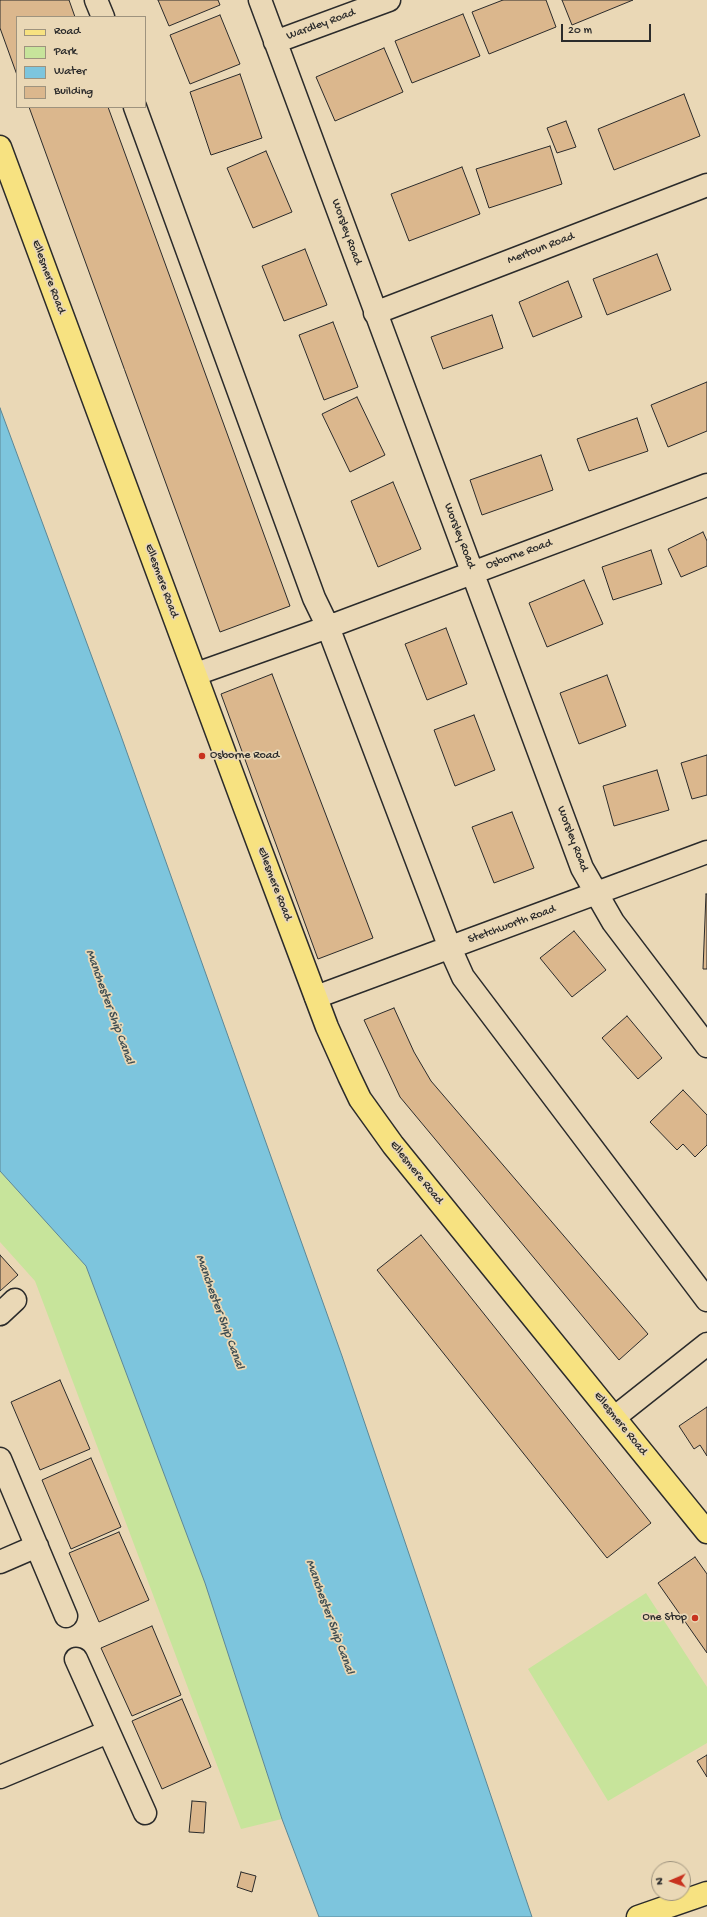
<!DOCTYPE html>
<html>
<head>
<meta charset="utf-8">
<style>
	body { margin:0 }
	#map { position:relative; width:707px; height:1917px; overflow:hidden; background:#ead8b6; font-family:"Gochi Hand",sans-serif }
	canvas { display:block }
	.legend { position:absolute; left:16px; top:16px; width:130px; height:92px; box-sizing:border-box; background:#ead8b6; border:1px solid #9e937e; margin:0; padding:5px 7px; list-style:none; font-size:12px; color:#2b2b2b }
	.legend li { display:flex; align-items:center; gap:8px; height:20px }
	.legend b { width:20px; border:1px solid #9e937e }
	.north { position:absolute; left:651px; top:1861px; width:40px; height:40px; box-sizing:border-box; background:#ead8b6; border:1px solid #9e937e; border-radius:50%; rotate:268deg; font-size:11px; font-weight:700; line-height:16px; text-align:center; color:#2b2b2b }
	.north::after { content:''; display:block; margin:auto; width:14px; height:18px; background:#c8321e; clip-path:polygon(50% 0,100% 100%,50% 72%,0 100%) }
	.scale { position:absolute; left:561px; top:24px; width:90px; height:18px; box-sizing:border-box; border:2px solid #2b2b2b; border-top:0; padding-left:5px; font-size:12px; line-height:14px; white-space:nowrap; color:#2b2b2b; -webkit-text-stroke:3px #ead8b6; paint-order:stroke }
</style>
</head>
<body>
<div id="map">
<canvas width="707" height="1917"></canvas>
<ul class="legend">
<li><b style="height:5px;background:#f7e281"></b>Road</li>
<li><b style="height:11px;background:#c7e49b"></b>Park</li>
<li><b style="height:11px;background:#7dc5dd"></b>Water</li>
<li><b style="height:11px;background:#dbb78d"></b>Building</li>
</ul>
<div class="north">N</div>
<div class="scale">20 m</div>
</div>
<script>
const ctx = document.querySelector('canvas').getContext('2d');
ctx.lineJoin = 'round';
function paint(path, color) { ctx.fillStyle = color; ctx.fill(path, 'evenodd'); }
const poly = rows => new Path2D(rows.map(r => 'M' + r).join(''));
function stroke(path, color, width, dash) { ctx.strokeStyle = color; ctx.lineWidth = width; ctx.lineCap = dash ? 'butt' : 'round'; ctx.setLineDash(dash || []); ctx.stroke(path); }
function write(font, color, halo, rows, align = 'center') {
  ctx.font = font + ' "Gochi Hand",sans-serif'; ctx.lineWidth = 3.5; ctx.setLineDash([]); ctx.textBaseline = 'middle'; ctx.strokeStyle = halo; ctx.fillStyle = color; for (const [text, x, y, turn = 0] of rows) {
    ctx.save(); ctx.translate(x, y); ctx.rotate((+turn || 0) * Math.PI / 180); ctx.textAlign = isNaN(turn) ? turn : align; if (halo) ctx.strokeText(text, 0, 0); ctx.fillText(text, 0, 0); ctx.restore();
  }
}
paint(poly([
	[0,1171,86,1266,205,1583,282,1819,241,1829,35,1281,0,1242],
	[646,1593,707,1687,707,1743,608,1801,528,1669]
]), '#c7e49b');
const water = poly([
	[0,408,120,733,342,1356,532,1917,319,1917,282,1819,205,1583,86,1266,0,1171,0,408]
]);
paint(water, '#7dc5dd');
stroke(water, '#5c8796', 1);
const building = poly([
	[0,0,69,0,75,17,17,17,17,75,0,28,0,0],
	[158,0,218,0,220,5,169,26,158,0],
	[503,0,546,0,556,27,489,54,472,12,503,0],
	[562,0,633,0,572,25,562,0],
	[463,14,480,56,412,83,395,41,463,14],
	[220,15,240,64,190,84,170,35,220,15],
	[384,48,403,92,335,121,316,77,384,48],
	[240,74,262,138,211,155,190,92,240,74],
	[684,94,700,136,614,170,598,129,684,94],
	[29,107,108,107,290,606,220,632,29,107],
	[566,121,576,147,557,153,547,128,566,121],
	[550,146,562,184,489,208,476,169,550,146],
	[266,151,292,212,253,228,227,168,266,151],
	[462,167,480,214,409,241,391,194,462,167],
	[305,249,327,305,284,321,262,266,305,249],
	[657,254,671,290,607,315,593,279,657,254],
	[568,281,582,317,533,337,519,302,568,281],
	[492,315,503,348,443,369,431,337,492,315],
	[333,322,358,387,324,400,299,335,333,322],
	[707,382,707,431,668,447,651,405,707,382],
	[357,397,385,455,350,472,322,414,357,397],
	[637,418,648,451,589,471,577,439,637,418],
	[541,455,553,490,482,515,470,480,541,455],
	[393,482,421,549,378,567,351,501,393,482],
	[703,532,707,541,707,566,681,577,668,549,703,532],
	[651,550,662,584,613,600,602,567,651,550],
	[584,580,603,624,547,647,529,603,584,580],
	[446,628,467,684,427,700,405,644,446,628],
	[272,674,373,938,318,959,221,694,272,674],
	[607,675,626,726,579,744,560,693,607,675],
	[474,715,495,770,455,786,434,730,474,715],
	[707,755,707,795,692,799,681,763,707,755],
	[657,770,669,810,614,826,603,786,657,770],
	[512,812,534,868,494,883,472,827,512,812],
	[706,894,707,894,707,969,703,969,706,894],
	[574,931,606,970,572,997,540,958,574,931],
	[394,1008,414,1052,431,1081,648,1334,619,1360,400,1097,364,1020,394,1008],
	[627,1016,662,1058,638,1079,602,1038,627,1016],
	[683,1090,707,1115,707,1145,695,1157,683,1144,677,1150,650,1122,683,1090],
	[421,1235,651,1523,607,1558,377,1270,421,1235],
	[0,1255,18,1275,0,1291,0,1255],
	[60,1380,90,1449,40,1470,11,1402,60,1380],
	[707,1407,707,1456,700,1445,694,1449,679,1426,707,1407],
	[91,1458,121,1527,71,1549,42,1480,91,1458],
	[119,1532,149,1600,99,1622,69,1553,119,1532],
	[695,1557,707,1574,707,1653,658,1583,695,1557],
	[152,1626,181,1695,132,1716,101,1648,152,1626],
	[182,1699,211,1767,162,1789,132,1721,182,1699],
	[707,1755,707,1777,697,1761,707,1755],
	[192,1801,206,1802,204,1833,189,1832,192,1801],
	[241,1872,256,1876,252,1892,237,1887,241,1872]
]);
paint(building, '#dbb78d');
stroke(building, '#2b2b2b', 1);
const minor = poly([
	[96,0,103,17],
	[260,0,582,868,613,922,707,1046],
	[275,42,389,0],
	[135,107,314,598,328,627,450,948,463,977,707,1300],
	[375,313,707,185],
	[196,674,328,627,707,485],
	[316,997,707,852],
	[0,1314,15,1300],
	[615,1417,707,1344],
	[0,1459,66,1616],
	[0,1562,37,1546],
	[76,1659,145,1813],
	[0,1777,108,1732]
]);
const major = poly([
	[0,147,246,811,327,1027,349,1076,360,1099,393,1145,707,1532]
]);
const highway = poly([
	[638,1917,707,1893]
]);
stroke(minor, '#2b2b2b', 25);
stroke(major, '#2b2b2b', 25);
stroke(highway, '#2b2b2b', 25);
stroke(minor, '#ead8b6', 22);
stroke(major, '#f7e281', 22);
stroke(highway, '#f7e281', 22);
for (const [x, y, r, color] of [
	[202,756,4,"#c8321e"],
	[695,1618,4,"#c8321e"]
]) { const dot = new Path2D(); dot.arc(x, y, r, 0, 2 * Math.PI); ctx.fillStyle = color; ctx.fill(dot); stroke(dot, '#ead8b6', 1.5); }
write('12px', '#2b2b2b', '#ead8b6', [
	["Wardley Road",321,25,-20],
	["Worsley Road",346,232,70],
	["Mertoun Road",541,249,-21],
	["Ellesmere Road",48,277,70],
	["Worsley Road",459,536,69],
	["Osborne Road",519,555,-20],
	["Ellesmere Road",161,581,70],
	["Worsley Road",572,839,69],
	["Ellesmere Road",274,884,69],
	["Stetchworth Road",512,925,-20],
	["Ellesmere Road",416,1173,51],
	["Ellesmere Road",620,1424,51]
]);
write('12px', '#2b2b2b', '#ead8b6', [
	["Osborne Road",210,756],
	["One Stop",687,1618,"right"]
], 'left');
write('italic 13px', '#3b4a4f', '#ead8b6', [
	["Manchester Ship Canal",109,1007,70],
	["Manchester Ship Canal",219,1312,70],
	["Manchester Ship Canal",329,1617,70]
]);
</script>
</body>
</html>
